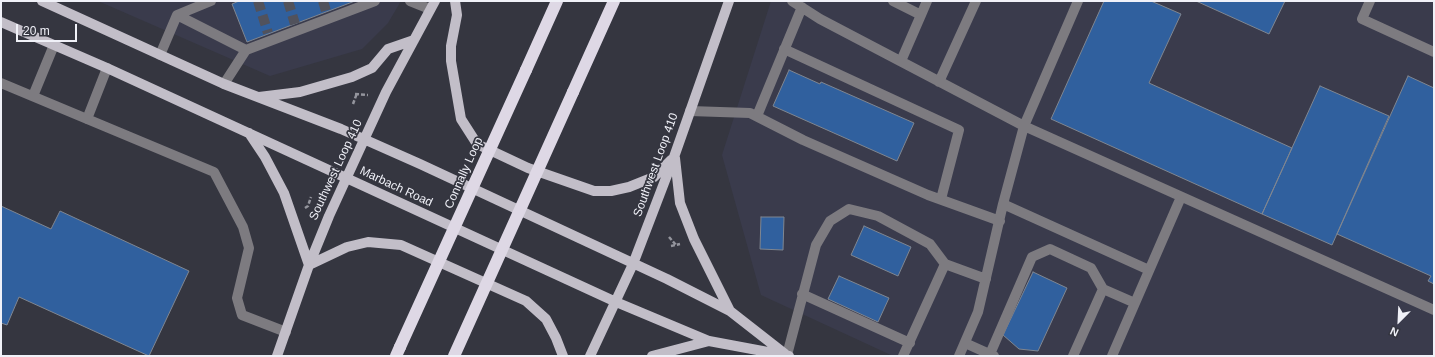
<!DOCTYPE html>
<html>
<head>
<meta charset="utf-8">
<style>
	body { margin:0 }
	#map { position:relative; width:1435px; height:357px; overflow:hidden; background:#353640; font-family:Helvetica,sans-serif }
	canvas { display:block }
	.frame { position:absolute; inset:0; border:2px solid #f0f1f8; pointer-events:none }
	.north { position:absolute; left:1379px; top:301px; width:40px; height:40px; -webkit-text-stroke:3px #353640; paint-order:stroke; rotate:204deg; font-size:11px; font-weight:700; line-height:16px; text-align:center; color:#f0f1f8 }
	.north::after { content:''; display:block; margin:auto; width:14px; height:18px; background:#f0f1f8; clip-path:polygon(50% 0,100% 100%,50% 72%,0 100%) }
	.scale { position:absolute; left:16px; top:24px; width:61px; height:18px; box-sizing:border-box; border:2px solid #f0f1f8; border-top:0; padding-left:5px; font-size:12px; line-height:14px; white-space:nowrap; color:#f0f1f8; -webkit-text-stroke:3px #353640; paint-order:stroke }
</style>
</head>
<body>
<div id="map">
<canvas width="1435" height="357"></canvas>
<div class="frame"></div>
<div class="north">N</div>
<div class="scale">20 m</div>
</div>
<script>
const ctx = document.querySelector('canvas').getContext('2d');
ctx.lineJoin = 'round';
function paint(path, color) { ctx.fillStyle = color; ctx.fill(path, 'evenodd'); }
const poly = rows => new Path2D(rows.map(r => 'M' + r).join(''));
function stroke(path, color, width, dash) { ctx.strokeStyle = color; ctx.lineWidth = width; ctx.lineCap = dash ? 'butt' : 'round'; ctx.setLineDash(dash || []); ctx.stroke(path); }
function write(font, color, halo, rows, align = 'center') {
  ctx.font = font + ' Helvetica,sans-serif'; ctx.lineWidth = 3.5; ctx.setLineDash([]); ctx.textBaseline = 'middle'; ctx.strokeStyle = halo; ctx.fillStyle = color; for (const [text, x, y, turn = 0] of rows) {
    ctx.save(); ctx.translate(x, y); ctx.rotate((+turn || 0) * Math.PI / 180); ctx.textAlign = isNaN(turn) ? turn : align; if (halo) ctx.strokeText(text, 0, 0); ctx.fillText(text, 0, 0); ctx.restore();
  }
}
paint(poly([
	[98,1,401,1,388,23,362,49,270,76],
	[771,1,1434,1,1434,356,893,356,761,295,722,155]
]), '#3a3b4c');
const building = poly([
	[239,1,355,1,247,42,232,4,239,1],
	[1104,1,1151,1,1181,14,1149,83,1292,148,1262,214,1051,119,1104,1],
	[1196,1,1285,1,1269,34,1196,1],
	[789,70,820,84,821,82,914,123,897,161,773,106,789,70],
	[1408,76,1434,88,1434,284,1428,281,1431,276,1337,234,1408,76],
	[1320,86,1389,116,1332,245,1262,214,1320,86],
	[1,206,51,229,60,211,189,271,149,356,19,297,7,325,1,323,1,206],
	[761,217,784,217,783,250,760,249,761,217],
	[864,226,911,247,898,276,851,255,864,226],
	[1033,272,1067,288,1038,351,1019,349,1003,335,1033,272],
	[839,276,889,298,878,322,828,299,839,276]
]);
paint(building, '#30609e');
stroke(building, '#7f8691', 1);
stroke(poly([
	[258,1,268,33],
	[288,1,295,24],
	[323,1,326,11]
]), '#51525c', 10, [10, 5]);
stroke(poly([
	[355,94,368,95],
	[353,104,357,93],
	[305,208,308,206,311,197],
	[669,237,676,245],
	[671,246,680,244]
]), '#94959d', 2.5, [4, 2]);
stroke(poly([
	[410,1,430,9],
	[792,1,820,19,1024,126,1434,310],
	[893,1,921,15,927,1],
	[1370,1,1362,19,1434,52],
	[177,15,246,50],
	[784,49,959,130,941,199],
	[160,55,177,15,211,1],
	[901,61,921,15],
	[939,82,976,1],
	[1,83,214,172,243,227,249,248,237,298,242,315,286,332],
	[224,84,246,50,375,1],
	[33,96,54,45],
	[690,111,750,113,803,140,928,195,1000,221],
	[757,116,802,7],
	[87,119,107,68],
	[1003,204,1149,270],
	[802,294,910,343],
	[965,343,994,356],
	[990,354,1032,257,1050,249,1091,268,1103,289],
	[787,355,816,245,830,221,849,209,878,216,930,244,945,264,986,279],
	[903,356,945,264],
	[959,356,978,312,1003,204,1024,126,1078,1],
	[1073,356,1103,289,1135,303],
	[1112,356,1181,197]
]), '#7d7b80', 10);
stroke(poly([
	[42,1,224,84,341,129,420,164,667,279,730,311,785,354],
	[455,1,457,15,451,46,451,61,461,119,477,144,528,168,594,191,611,191,629,187,654,177,671,160],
	[1,22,107,68,616,302,709,341,789,356],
	[259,97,300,92,352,77,372,68,388,49,414,40],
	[249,133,265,157,284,193,309,265,347,247,368,242,401,245,526,301,546,319,556,338,563,356],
	[675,158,680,203,694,239,730,311],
	[277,356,309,265,329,216,386,92,435,1],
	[590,356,633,264,674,157,729,1],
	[652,356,709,341]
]), '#c2bec8', 10);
stroke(poly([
	[526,70,557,1],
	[573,92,614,1],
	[396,356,400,347]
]), '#ded8e5', 12);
stroke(poly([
	[400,347,526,70],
	[454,356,573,92]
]), '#ded8e5', 12);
write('12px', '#f0f1f8', '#353640', [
	["Southwest Loop 410",656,165,-70],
	["Southwest Loop 410",336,170,-65],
	["Connally Loop",464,173,-66],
	["Marbach Road",396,187,25]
]);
</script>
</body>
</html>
